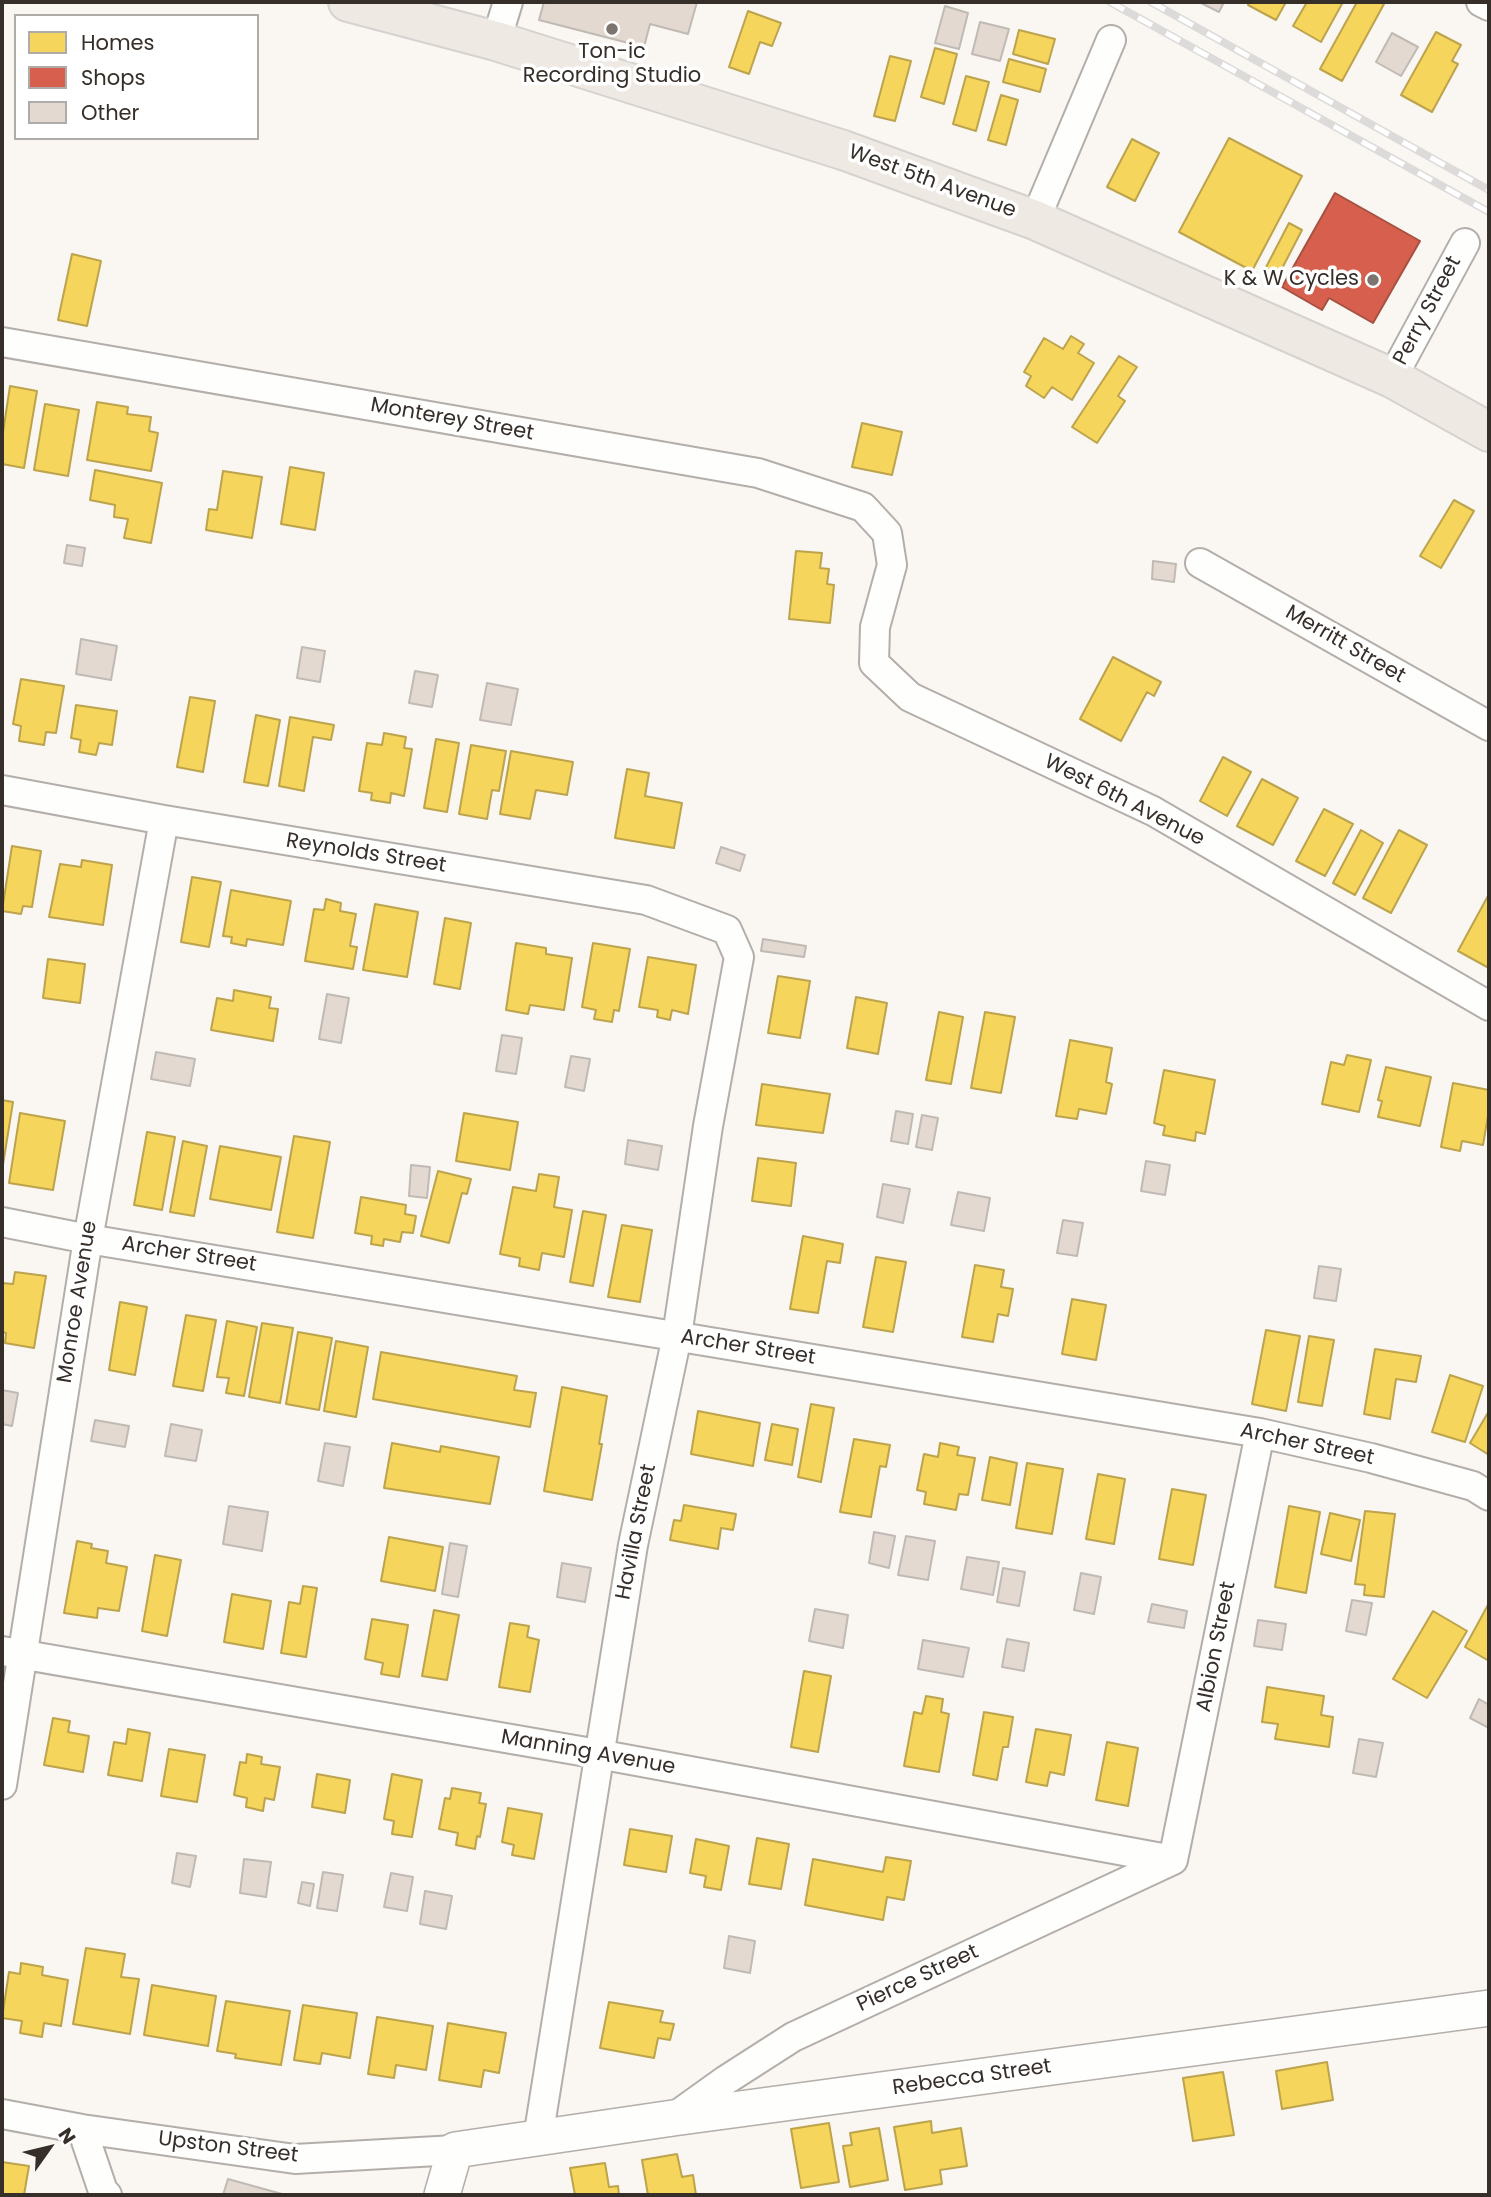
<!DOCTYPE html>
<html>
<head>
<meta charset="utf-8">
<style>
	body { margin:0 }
	#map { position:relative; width:1491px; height:2197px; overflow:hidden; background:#faf6f2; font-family:Poppins,sans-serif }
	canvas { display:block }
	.frame { position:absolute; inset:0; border:4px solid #362e28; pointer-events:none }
	.legend { position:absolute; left:14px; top:14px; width:245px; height:126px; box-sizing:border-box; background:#fff; border:2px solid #afaba9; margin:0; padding:9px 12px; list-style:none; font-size:21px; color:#362e28 }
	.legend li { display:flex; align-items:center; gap:14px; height:35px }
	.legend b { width:35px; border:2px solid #afaba9 }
	.north { position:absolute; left:14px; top:2113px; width:70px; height:70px; -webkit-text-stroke:5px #fff; paint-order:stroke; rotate:56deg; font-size:19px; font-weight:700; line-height:28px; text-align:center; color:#362e28 }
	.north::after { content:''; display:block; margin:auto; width:24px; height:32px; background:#362e28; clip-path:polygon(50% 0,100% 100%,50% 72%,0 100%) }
</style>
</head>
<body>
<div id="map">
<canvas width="1491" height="2197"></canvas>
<div class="frame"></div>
<ul class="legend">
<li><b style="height:19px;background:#f6d55c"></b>Homes</li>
<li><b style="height:19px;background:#d6604d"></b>Shops</li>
<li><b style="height:19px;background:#e3d9d0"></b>Other</li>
</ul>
<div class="north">N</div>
</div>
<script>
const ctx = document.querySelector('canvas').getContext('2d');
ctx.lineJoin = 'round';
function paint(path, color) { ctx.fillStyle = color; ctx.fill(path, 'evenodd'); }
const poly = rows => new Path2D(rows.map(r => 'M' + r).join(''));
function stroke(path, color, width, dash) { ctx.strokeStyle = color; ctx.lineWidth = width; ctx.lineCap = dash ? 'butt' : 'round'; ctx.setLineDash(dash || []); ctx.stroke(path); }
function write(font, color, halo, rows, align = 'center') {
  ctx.font = font + ' Poppins,sans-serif'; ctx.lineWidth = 7; ctx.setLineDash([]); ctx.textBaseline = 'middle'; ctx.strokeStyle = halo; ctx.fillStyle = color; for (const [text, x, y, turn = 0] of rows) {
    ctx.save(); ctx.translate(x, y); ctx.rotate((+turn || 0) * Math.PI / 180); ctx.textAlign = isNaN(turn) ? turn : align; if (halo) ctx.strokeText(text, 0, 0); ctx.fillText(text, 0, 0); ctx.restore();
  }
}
const homes = poly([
	[1250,2,1286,2,1276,20,1248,5,1250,2],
	[1307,2,1343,2,1321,42,1293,26,1307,2],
	[1357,2,1379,2,1384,4,1342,81,1320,69,1357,2],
	[748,11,781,23,772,46,760,42,749,74,729,67,748,11],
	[1019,30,1055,39,1048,64,1013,54,1019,30],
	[1436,32,1461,45,1452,61,1458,64,1432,112,1401,95,1436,32],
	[935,48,957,54,944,104,921,97,935,48],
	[890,56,911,61,895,121,874,116,890,56],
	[1009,59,1046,69,1040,92,1003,82,1009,59],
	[966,76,989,82,976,131,953,124,966,76],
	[1001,95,1018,100,1006,145,988,140,1001,95],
	[1229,138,1302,176,1252,271,1179,232,1229,138],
	[1132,139,1159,153,1135,201,1107,187,1132,139],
	[1289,223,1302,230,1276,280,1263,273,1289,223],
	[72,254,101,261,87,326,58,320,72,254],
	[1071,336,1084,344,1078,353,1094,363,1072,400,1052,387,1044,398,1026,386,1031,376,1024,372,1044,338,1063,349,1071,336],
	[1119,356,1137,367,1118,396,1125,401,1097,443,1072,427,1119,356],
	[10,386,37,391,24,468,2,464,2,439,10,386],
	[97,402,128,407,127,414,151,417,149,431,158,433,151,471,87,460,97,402],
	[45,404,79,410,68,476,34,470,45,404],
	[862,423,902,432,892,475,852,467,862,423],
	[290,467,324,473,315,530,281,524,290,467],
	[95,470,162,483,151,543,124,538,128,519,114,517,115,505,90,500,95,470],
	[223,471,262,477,252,538,206,530,209,509,217,510,223,471],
	[1454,500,1474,511,1441,568,1420,556,1454,500],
	[796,551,822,553,820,568,829,569,827,584,834,585,830,623,789,619,796,551],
	[1113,657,1161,682,1154,696,1147,692,1121,741,1080,719,1113,657],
	[21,679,64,686,56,733,46,732,44,745,19,741,21,726,13,724,21,679],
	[190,697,215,701,203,772,177,767,190,697],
	[76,705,117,711,112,745,99,743,96,755,79,752,81,740,71,738,76,705],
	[256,715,280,720,268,786,244,782,256,715],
	[290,717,334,725,331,740,313,737,304,791,279,786,290,717],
	[384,733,406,737,404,748,412,749,404,796,391,793,390,803,371,800,372,793,359,791,367,743,382,745,384,733],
	[436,739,459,743,447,812,424,808,436,739],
	[471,745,506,751,499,791,492,790,487,819,459,814,471,745],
	[511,751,573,762,567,795,536,790,530,819,500,814,511,751],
	[1223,757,1251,772,1227,816,1200,801,1223,757],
	[627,769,649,773,645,796,682,803,674,848,615,838,627,769],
	[1262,779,1298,798,1273,845,1237,826,1262,779],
	[1324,809,1353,824,1325,876,1296,861,1324,809],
	[1361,830,1383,843,1355,895,1333,883,1361,830],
	[1399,830,1427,845,1391,913,1363,898,1399,830],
	[12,846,41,851,32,907,23,906,21,914,2,911,12,846],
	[82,860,112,865,103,925,49,917,60,864,81,867,82,860],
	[192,877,221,882,209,947,181,942,192,877],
	[231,890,291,901,283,945,247,939,246,946,231,943,232,937,223,936,231,890],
	[1489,894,1489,964,1487,967,1458,951,1489,894],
	[326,899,341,903,340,911,356,914,350,946,357,947,353,969,305,961,314,909,324,910,326,899],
	[375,904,418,912,407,977,363,970,375,904],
	[445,918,471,923,460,989,434,984,445,918],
	[516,943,546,948,546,954,572,958,564,1010,530,1005,528,1014,506,1010,516,943],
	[593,943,630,949,619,1011,614,1010,612,1022,594,1019,596,1010,582,1007,593,943],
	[648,957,696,965,688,1014,672,1010,670,1020,657,1017,658,1010,639,1007,648,957],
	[48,959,85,964,80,1003,43,998,48,959],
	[778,976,810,981,800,1038,768,1033,778,976],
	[234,990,271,997,269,1008,278,1009,273,1041,211,1030,217,998,233,1001,234,990],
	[856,997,887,1003,878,1054,847,1048,856,997],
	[939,1012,963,1017,951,1084,926,1080,939,1012],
	[985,1012,1015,1017,1001,1093,971,1088,985,1012],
	[1070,1040,1112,1048,1106,1082,1112,1084,1106,1114,1079,1109,1077,1119,1056,1116,1070,1040],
	[1347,1055,1371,1060,1359,1112,1322,1104,1331,1062,1344,1065,1347,1055],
	[1386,1067,1431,1077,1420,1126,1378,1117,1382,1101,1378,1100,1386,1067],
	[1164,1070,1215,1080,1205,1134,1196,1132,1195,1141,1163,1135,1165,1126,1154,1123,1164,1070],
	[1453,1083,1489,1090,1489,1110,1483,1145,1462,1141,1460,1151,1441,1147,1453,1083],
	[762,1084,830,1094,823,1133,756,1125,762,1084],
	[2,1100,13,1102,2,1171,2,1100],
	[20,1113,65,1121,53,1190,9,1183,20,1113],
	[464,1113,518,1122,510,1170,456,1161,464,1113],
	[147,1132,175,1137,162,1210,134,1205,147,1132],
	[294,1136,330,1142,313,1238,277,1232,294,1136],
	[183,1141,207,1146,194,1216,170,1212,183,1141],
	[220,1146,281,1157,271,1210,210,1199,220,1146],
	[758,1158,796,1163,791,1206,752,1201,758,1158],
	[438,1171,471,1179,467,1194,462,1193,449,1243,421,1236,438,1171],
	[539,1174,559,1177,554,1207,572,1210,564,1257,542,1253,539,1270,519,1266,520,1258,500,1254,513,1187,536,1191,539,1174],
	[361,1197,406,1205,405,1214,416,1216,413,1233,402,1232,400,1242,384,1239,383,1246,371,1244,372,1236,355,1233,361,1197],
	[583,1211,606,1215,593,1286,570,1282,583,1211],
	[622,1225,652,1230,640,1302,608,1297,622,1225],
	[803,1236,843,1244,840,1263,827,1261,818,1313,790,1309,803,1236],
	[876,1257,906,1262,893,1332,863,1327,876,1257],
	[975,1265,1004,1270,1001,1287,1013,1289,1008,1316,998,1314,993,1342,962,1337,975,1265],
	[15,1272,46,1276,34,1348,5,1343,6,1333,2,1332,2,1283,13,1284,15,1272],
	[1072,1299,1106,1305,1096,1360,1062,1354,1072,1299],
	[120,1302,147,1307,135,1375,109,1370,120,1302],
	[186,1315,216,1320,203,1391,173,1386,186,1315],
	[227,1321,257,1327,244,1396,226,1393,229,1378,217,1377,227,1321],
	[262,1323,293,1328,280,1403,249,1397,262,1323],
	[1266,1330,1300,1336,1286,1411,1252,1404,1266,1330],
	[298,1332,332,1338,319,1410,286,1404,298,1332],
	[1309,1336,1334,1340,1322,1406,1298,1402,1309,1336],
	[336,1341,368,1347,356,1417,324,1411,336,1341],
	[1375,1349,1421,1356,1416,1382,1396,1379,1390,1419,1364,1414,1375,1349],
	[381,1352,517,1376,514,1390,536,1393,530,1427,373,1399,381,1352],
	[1450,1375,1483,1386,1465,1442,1432,1432,1450,1375],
	[562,1387,607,1396,599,1444,602,1444,592,1500,544,1491,562,1387],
	[811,1404,834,1408,821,1482,798,1477,811,1404],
	[698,1411,760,1423,753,1466,691,1454,698,1411],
	[1489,1411,1489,1455,1470,1443,1489,1411],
	[772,1424,798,1429,792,1465,765,1460,772,1424],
	[854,1439,890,1445,886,1467,880,1466,871,1517,840,1512,854,1439],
	[392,1443,440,1452,441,1446,499,1457,490,1504,384,1488,392,1443],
	[940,1443,959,1447,957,1455,975,1458,968,1495,959,1494,956,1510,924,1504,926,1492,917,1490,924,1454,938,1457,940,1443],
	[990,1457,1017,1463,1010,1505,982,1500,990,1457],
	[1027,1463,1063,1469,1052,1534,1016,1528,1027,1463],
	[1098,1474,1125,1479,1114,1544,1086,1539,1098,1474],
	[1172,1489,1206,1495,1193,1565,1159,1559,1172,1489],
	[684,1505,736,1514,733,1530,721,1528,718,1549,670,1540,674,1520,681,1521,684,1505],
	[1289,1506,1320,1512,1306,1593,1275,1587,1289,1506],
	[1365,1511,1395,1514,1384,1597,1364,1595,1365,1585,1355,1584,1365,1511],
	[1330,1513,1360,1520,1351,1561,1321,1554,1330,1513],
	[389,1537,443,1547,435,1591,381,1581,389,1537],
	[77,1541,92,1544,91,1548,108,1551,106,1563,127,1567,119,1611,98,1608,97,1618,64,1613,77,1541],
	[155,1555,181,1560,167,1636,142,1631,155,1555],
	[303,1586,317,1588,306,1657,281,1653,289,1602,300,1604,303,1586],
	[232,1594,271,1601,263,1649,224,1642,232,1594],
	[1489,1603,1489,1661,1465,1647,1489,1603],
	[434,1610,459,1615,447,1680,422,1676,434,1610],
	[1433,1611,1467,1631,1427,1698,1393,1679,1433,1611],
	[372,1619,408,1625,399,1677,381,1674,383,1663,365,1659,372,1619],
	[510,1623,529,1626,527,1637,539,1640,530,1692,499,1687,510,1623],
	[804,1671,831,1676,818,1752,791,1747,804,1671],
	[1267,1687,1324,1696,1321,1715,1333,1717,1329,1747,1275,1739,1278,1724,1262,1722,1267,1687],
	[926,1696,943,1699,941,1712,949,1714,939,1772,904,1766,914,1712,922,1714,926,1696],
	[984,1712,1013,1717,1008,1747,1003,1747,997,1780,973,1775,984,1712],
	[53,1718,70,1721,68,1732,89,1736,83,1772,44,1765,53,1718],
	[128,1729,150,1733,142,1781,108,1775,114,1742,126,1744,128,1729],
	[1036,1729,1071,1735,1064,1775,1050,1772,1047,1786,1026,1782,1036,1729],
	[1107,1742,1138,1748,1128,1806,1096,1800,1107,1742],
	[169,1749,205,1755,197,1802,161,1796,169,1749],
	[247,1754,262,1757,261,1764,280,1767,274,1800,265,1798,263,1811,246,1807,247,1798,234,1795,240,1762,246,1763,247,1754],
	[317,1774,350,1780,345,1813,312,1807,317,1774],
	[392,1774,422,1780,412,1837,392,1834,394,1821,384,1819,392,1774],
	[452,1788,481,1793,479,1803,486,1804,480,1837,477,1836,475,1849,456,1845,458,1833,439,1829,445,1798,450,1799,452,1788],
	[508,1808,542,1814,534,1859,512,1855,514,1845,502,1842,508,1808],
	[630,1829,672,1836,666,1872,624,1865,630,1829],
	[757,1838,789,1844,781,1889,749,1884,757,1838],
	[696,1839,729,1846,721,1890,704,1887,706,1876,690,1873,696,1839],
	[886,1857,911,1861,904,1900,887,1897,883,1920,805,1905,813,1859,883,1872,886,1857],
	[86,1948,125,1954,121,1977,139,1979,130,2034,73,2024,86,1948],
	[21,1963,43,1967,42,1975,68,1980,61,2026,44,2023,42,2037,20,2033,22,2021,2,2018,9,1972,20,1974,21,1963],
	[152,1985,216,1996,208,2046,144,2035,152,1985],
	[226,2001,290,2011,281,2065,235,2058,236,2054,217,2051,226,2001],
	[609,2002,663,2011,660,2022,674,2024,670,2040,658,2038,654,2058,600,2048,609,2002],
	[303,2005,357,2013,350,2058,322,2053,320,2064,294,2060,303,2005],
	[377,2017,433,2026,426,2070,396,2065,394,2078,368,2074,377,2017],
	[448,2023,506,2033,499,2073,484,2070,481,2087,439,2080,448,2023],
	[1327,2062,1333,2100,1282,2109,1276,2071,1327,2062],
	[1223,2072,1234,2135,1193,2141,1183,2078,1223,2072],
	[931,2121,932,2133,961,2128,967,2166,940,2170,942,2184,905,2190,894,2127,931,2121],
	[829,2123,839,2182,801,2188,791,2129,829,2123],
	[879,2128,888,2180,850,2187,843,2146,852,2145,850,2133,879,2128],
	[677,2154,682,2177,693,2175,696,2195,648,2195,642,2160,677,2154],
	[2,2162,29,2166,24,2195,2,2195,2,2162],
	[605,2163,609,2187,618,2186,619,2195,575,2195,570,2168,605,2163]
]);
paint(homes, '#f6d55c');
stroke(homes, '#bca34c', 2);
const shops = poly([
	[1335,193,1420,241,1373,323,1329,298,1322,310,1282,287,1335,193]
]);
paint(shops, '#d6604d');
stroke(shops, '#a65142', 2);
const building = poly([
	[544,2,697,2,688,34,650,24,644,47,539,20,544,2],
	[1199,2,1224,2,1219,12,1199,2],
	[945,6,968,13,959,49,935,43,945,6],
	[980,22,1009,29,1000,61,972,54,980,22],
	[1392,33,1418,47,1401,76,1376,62,1392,33],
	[67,545,85,548,82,566,64,563,67,545],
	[1153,561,1176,564,1174,582,1152,579,1153,561],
	[81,639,117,646,111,680,76,674,81,639],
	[302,647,325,651,320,682,297,678,302,647],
	[415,671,438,675,432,707,409,703,415,671],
	[487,683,518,689,511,725,480,720,487,683],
	[721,847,745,855,740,871,716,863,721,847],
	[763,939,806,946,804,957,761,951,763,939],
	[327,994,349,998,341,1043,319,1039,327,994],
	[502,1035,522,1038,516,1074,496,1071,502,1035],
	[156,1052,195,1059,190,1086,151,1079,156,1052],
	[571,1056,590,1059,584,1091,565,1087,571,1056],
	[896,1111,913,1114,908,1144,891,1141,896,1111],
	[922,1115,938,1118,932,1150,916,1147,922,1115],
	[628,1140,662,1146,658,1170,625,1164,628,1140],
	[1146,1161,1170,1165,1165,1195,1141,1191,1146,1161],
	[411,1165,430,1167,427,1198,409,1196,411,1165],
	[883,1184,910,1189,903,1223,877,1217,883,1184],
	[958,1192,990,1198,984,1231,951,1225,958,1192],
	[1063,1220,1083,1223,1077,1256,1057,1253,1063,1220],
	[1319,1266,1341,1269,1336,1301,1314,1298,1319,1266],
	[2,1390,18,1393,12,1426,2,1424,2,1390],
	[95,1420,129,1426,125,1447,91,1441,95,1420],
	[171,1424,202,1430,196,1461,165,1456,171,1424],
	[325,1443,350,1447,343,1486,318,1481,325,1443],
	[229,1506,268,1512,262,1551,223,1544,229,1506],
	[874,1532,895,1536,889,1568,869,1563,874,1532],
	[906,1536,935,1541,928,1580,898,1575,906,1536],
	[450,1543,467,1546,458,1597,442,1594,450,1543],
	[967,1557,999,1562,993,1595,961,1589,967,1557],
	[562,1563,591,1568,585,1602,557,1597,562,1563],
	[1003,1568,1025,1572,1019,1606,997,1602,1003,1568],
	[1081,1573,1101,1577,1094,1614,1074,1610,1081,1573],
	[1352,1600,1372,1603,1366,1635,1346,1631,1352,1600],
	[1152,1604,1187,1611,1184,1628,1148,1622,1152,1604],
	[815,1609,848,1615,843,1648,809,1641,815,1609],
	[1258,1620,1286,1624,1282,1650,1254,1646,1258,1620],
	[1007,1639,1029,1643,1024,1671,1002,1667,1007,1639],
	[923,1640,969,1648,963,1677,918,1669,923,1640],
	[1479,1699,1489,1705,1489,1728,1470,1718,1479,1699],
	[1359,1739,1383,1743,1376,1777,1353,1773,1359,1739],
	[177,1853,196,1856,190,1887,172,1883,177,1853],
	[244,1859,271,1862,266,1897,240,1893,244,1859],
	[323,1872,343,1875,337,1911,317,1908,323,1872],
	[391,1873,413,1877,407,1911,384,1907,391,1873],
	[302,1882,314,1884,310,1906,298,1903,302,1882],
	[425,1891,452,1896,446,1929,420,1924,425,1891],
	[729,1936,755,1941,750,1973,724,1968,729,1936],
	[228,2179,282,2194,282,2195,223,2195,228,2179]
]);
paint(building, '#e3d9d0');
stroke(building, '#c0bab5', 2);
const minor = poly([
	[1481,2,1489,6],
	[496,41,508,2],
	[1035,220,1111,40],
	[2,342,758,473,863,507,887,533,892,565,875,627,874,663,910,697,1153,811,1489,1006],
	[1392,378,1465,243],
	[1200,563,1489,726],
	[2,790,164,820,646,900,727,930,739,957,708,1126,677,1336,633,1545,538,2138],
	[2,1222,88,1239,1260,1433,1371,1458,1473,1486,1489,1496],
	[2,1651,598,1754,1173,1860],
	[2,1785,88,1239,164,820],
	[1173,1860,1260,1433],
	[2,2114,82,2129,295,2159,455,2150],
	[673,2118,726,2080,793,2037,1173,1860],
	[82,2129,103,2191,107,2195]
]);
const tertiary = poly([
	[442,2195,455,2150,673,2118,1489,2008]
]);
const primary = poly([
	[348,2,496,41,843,150,1035,220,1392,378,1489,432]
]);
stroke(minor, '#b4aeaa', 32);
stroke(tertiary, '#b4aeaa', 38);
stroke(primary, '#d5d2cf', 42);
stroke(minor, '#fefefd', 28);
stroke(tertiary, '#fefefd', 35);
stroke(primary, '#efe9e4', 38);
const rail = poly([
	[1110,2,1489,212],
	[1151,2,1489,190]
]);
stroke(rail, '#dcdbd9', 8);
stroke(rail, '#fff', 5, [16]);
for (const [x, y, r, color] of [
	[612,29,7,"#7b746f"],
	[1373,280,7,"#7b746f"]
]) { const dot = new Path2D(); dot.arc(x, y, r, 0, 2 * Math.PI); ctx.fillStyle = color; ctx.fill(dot); stroke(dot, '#fff', 2.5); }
write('21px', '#362e28', '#fff', [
	["Ton-ic",612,53],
	["Recording Studio",612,77],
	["K & W Cycles",1359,280,"right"]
]);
write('21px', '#362e28', '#fff', [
	["West 5th Avenue",932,182,20],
	["Perry Street",1428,311,-62],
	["Monterey Street",452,420,10],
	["Merritt Street",1345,645,30],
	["West 6th Avenue",1124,801,27],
	["Reynolds Street",366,854,9],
	["Archer Street",189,1255,9],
	["Monroe Avenue",78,1302,-81],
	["Archer Street",748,1348,9],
	["Archer Street",1307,1445,12],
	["Havilla Street",637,1532,-79],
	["Albion Street",1217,1647,-79],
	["Manning Avenue",588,1753,10],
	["Pierce Street",918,1979,-25],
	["Rebecca Street",972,2078,-8],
	["Upston Street",228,2148,7]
]);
</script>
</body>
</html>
